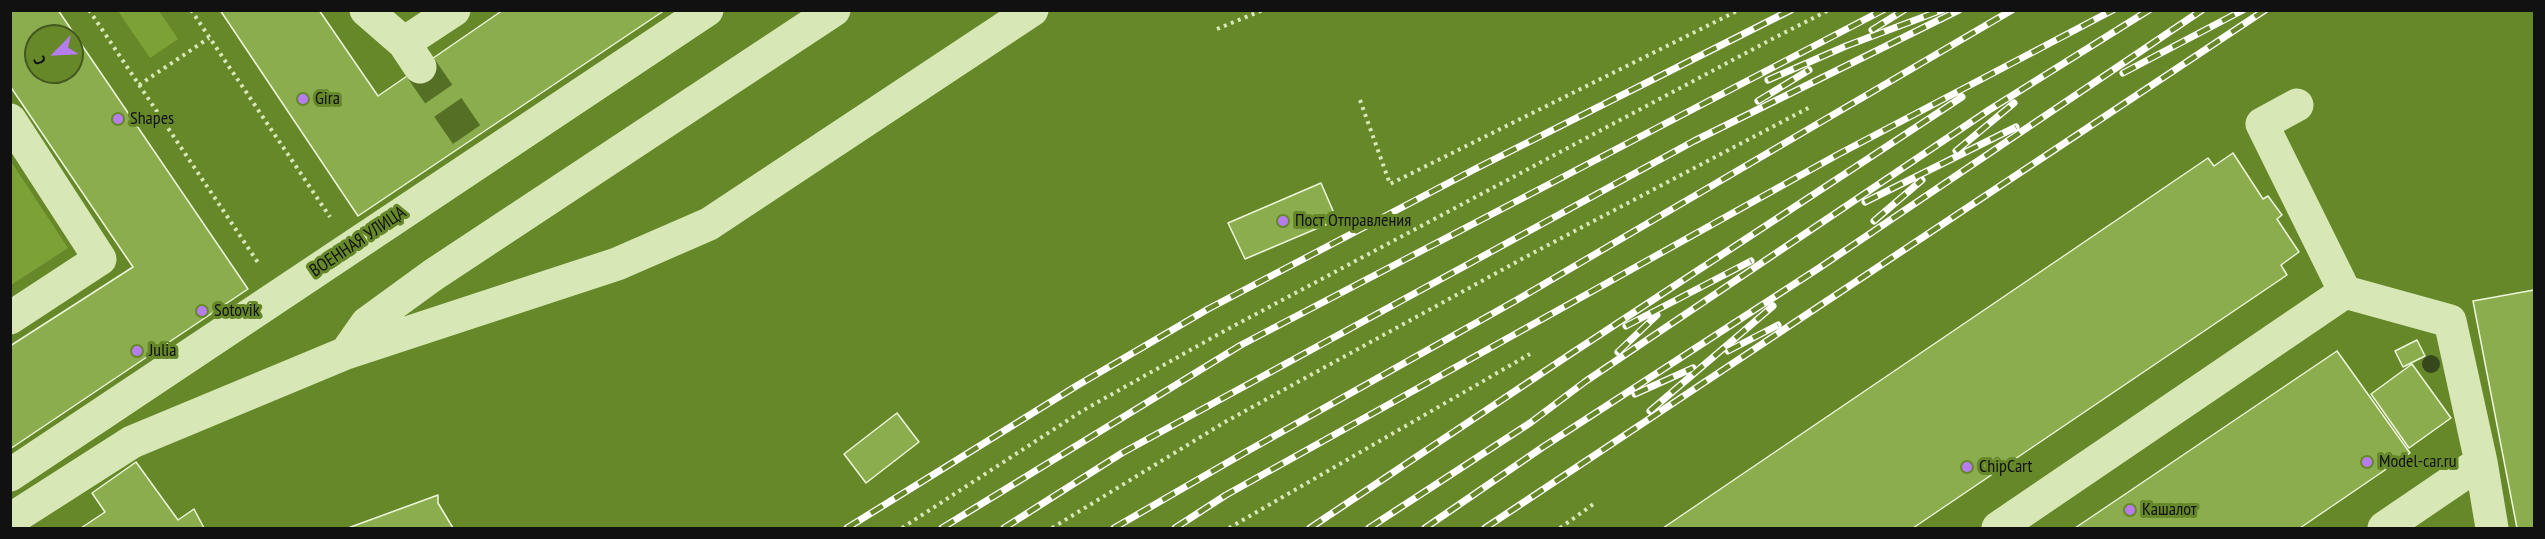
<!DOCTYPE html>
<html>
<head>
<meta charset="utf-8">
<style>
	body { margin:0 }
	#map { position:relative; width:2545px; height:539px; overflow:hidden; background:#668829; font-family:"PT Sans Narrow",sans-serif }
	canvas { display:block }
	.frame { position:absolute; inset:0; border:12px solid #111; pointer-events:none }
	.north { position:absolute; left:24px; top:24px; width:60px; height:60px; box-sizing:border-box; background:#668829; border:2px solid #44581f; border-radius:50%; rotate:246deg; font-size:16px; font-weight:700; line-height:24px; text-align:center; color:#111 }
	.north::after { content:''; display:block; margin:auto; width:21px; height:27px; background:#b67def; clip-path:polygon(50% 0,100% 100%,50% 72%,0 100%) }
</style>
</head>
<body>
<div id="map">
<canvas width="2545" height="539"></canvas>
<div class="frame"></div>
<div class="north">С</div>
</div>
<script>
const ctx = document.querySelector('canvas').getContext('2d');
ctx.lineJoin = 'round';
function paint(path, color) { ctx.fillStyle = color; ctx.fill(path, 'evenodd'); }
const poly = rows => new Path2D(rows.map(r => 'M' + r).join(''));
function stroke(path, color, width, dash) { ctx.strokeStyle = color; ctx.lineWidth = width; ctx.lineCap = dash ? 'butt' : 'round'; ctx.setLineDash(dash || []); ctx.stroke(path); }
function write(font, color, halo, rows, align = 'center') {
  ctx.font = font + ' "PT Sans Narrow",sans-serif'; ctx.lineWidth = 6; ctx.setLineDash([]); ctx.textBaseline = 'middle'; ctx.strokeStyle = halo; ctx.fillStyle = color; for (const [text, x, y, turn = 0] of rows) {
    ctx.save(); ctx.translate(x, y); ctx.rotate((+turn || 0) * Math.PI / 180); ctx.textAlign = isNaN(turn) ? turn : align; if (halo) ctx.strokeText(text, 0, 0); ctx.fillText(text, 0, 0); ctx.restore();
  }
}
paint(poly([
	[118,11,159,11,178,39,150,58],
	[10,160,68,248,11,285,10,285]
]), '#7ca137');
const building = poly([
	[10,10,58,10,248,289,10,449,10,346,133,267,10,86,10,10],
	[36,36,72,36,72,72,36,72,36,36],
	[220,10,319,10,378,96,503,10,665,10,358,216,220,10],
	[2233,153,2263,199,2268,196,2282,215,2277,219,2299,252,2281,265,2287,275,1913,528,1663,528,2208,158,2214,166,2233,153],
	[1321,183,1337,220,1245,259,1228,223,1321,183],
	[2534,290,2534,528,2517,528,2473,301,2534,290],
	[2417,340,2425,356,2403,367,2395,351,2417,340],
	[2337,351,2410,453,2300,528,2075,528,2337,351],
	[2412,364,2451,418,2409,448,2371,394,2412,364],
	[897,413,919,442,866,483,844,454,897,413],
	[136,462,178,520,194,509,204,528,81,528,105,512,92,493,136,462],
	[438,495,438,503,453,528,348,528,438,495]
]);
paint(building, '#8cad4e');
stroke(building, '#edf7d9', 1.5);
stroke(poly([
	[420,67,471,141]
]), '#557024', 33, [33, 16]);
stroke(poly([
	[89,10,259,264],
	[191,10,330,217],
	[1217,29,1263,10],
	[139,85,209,38],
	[1360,100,1390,184,1739,10],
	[902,528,1082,411,1226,330,1774,38,1829,10],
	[1052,528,1225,422,1531,254,1812,106],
	[1229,528,1530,354],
	[1560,528,1595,503]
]), '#d7e8b6', 4, [3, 4.5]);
stroke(poly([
	[366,10,404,43,420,67],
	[404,43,454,10],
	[2297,105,2262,124,2345,292],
	[10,120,100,259,10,318],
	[346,353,617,264,709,224,1032,10],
	[10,475,707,10],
	[10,520,132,442,346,353,367,323,433,275,834,10],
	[1998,528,2345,292,2450,321,2481,462,2492,528],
	[2384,528,2481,462]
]), '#d7e8b6', 33);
const rail = poly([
	[1872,30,1904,10],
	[2123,73,2243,10],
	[1768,80,1846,46,1942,10],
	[1758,101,1809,70],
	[1956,151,2014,103],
	[1865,202,2016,127],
	[1874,221,1922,180],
	[1626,326,1751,261],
	[1728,351,1778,325],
	[1618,352,1657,315],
	[1635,394,1693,368],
	[1650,411,1773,306],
	[847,528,1078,385,1208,309,1477,168,1791,10],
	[942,528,1241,345,1883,10],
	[1004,528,1122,453,1694,141,1959,10],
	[1114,528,1244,453,1515,301,2012,10],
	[1175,528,1226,495,1837,155,2113,10],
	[1310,528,1572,353,1962,97],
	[1369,528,1530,423,1586,381,1989,110,2149,10],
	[1425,528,1543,447,1819,268,2202,10],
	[1485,528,2265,10]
]);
stroke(rail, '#fff', 7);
stroke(rail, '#668829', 4.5, [14]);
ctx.fillStyle = '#37471c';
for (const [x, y] of [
	[2431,364]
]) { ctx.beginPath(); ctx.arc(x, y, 9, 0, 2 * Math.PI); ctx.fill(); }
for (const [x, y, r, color] of [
	[303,99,6,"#b67def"],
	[118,119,6,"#b67def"],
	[1283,221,6,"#b67def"],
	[202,311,6,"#b67def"],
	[137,351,6,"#b67def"],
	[2367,462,6,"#b67def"],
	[1967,467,6,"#b67def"],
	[2130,510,6,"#b67def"]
]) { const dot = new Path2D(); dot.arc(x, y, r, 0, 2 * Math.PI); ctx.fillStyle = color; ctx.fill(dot); stroke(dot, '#668829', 2); }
write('18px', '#111', '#668829', [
	["Gira",315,99],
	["Shapes",130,119],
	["Пост Отправления",1295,221],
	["Sotovik",214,311],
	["Julia",149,351],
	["Model-car.ru",2379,462],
	["ChipCart",1979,467],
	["Кашалот",2142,510]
], 'left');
write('18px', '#111', '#668829', [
	["ВОЕННАЯ УЛИЦА",358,242,-34]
]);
</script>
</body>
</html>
